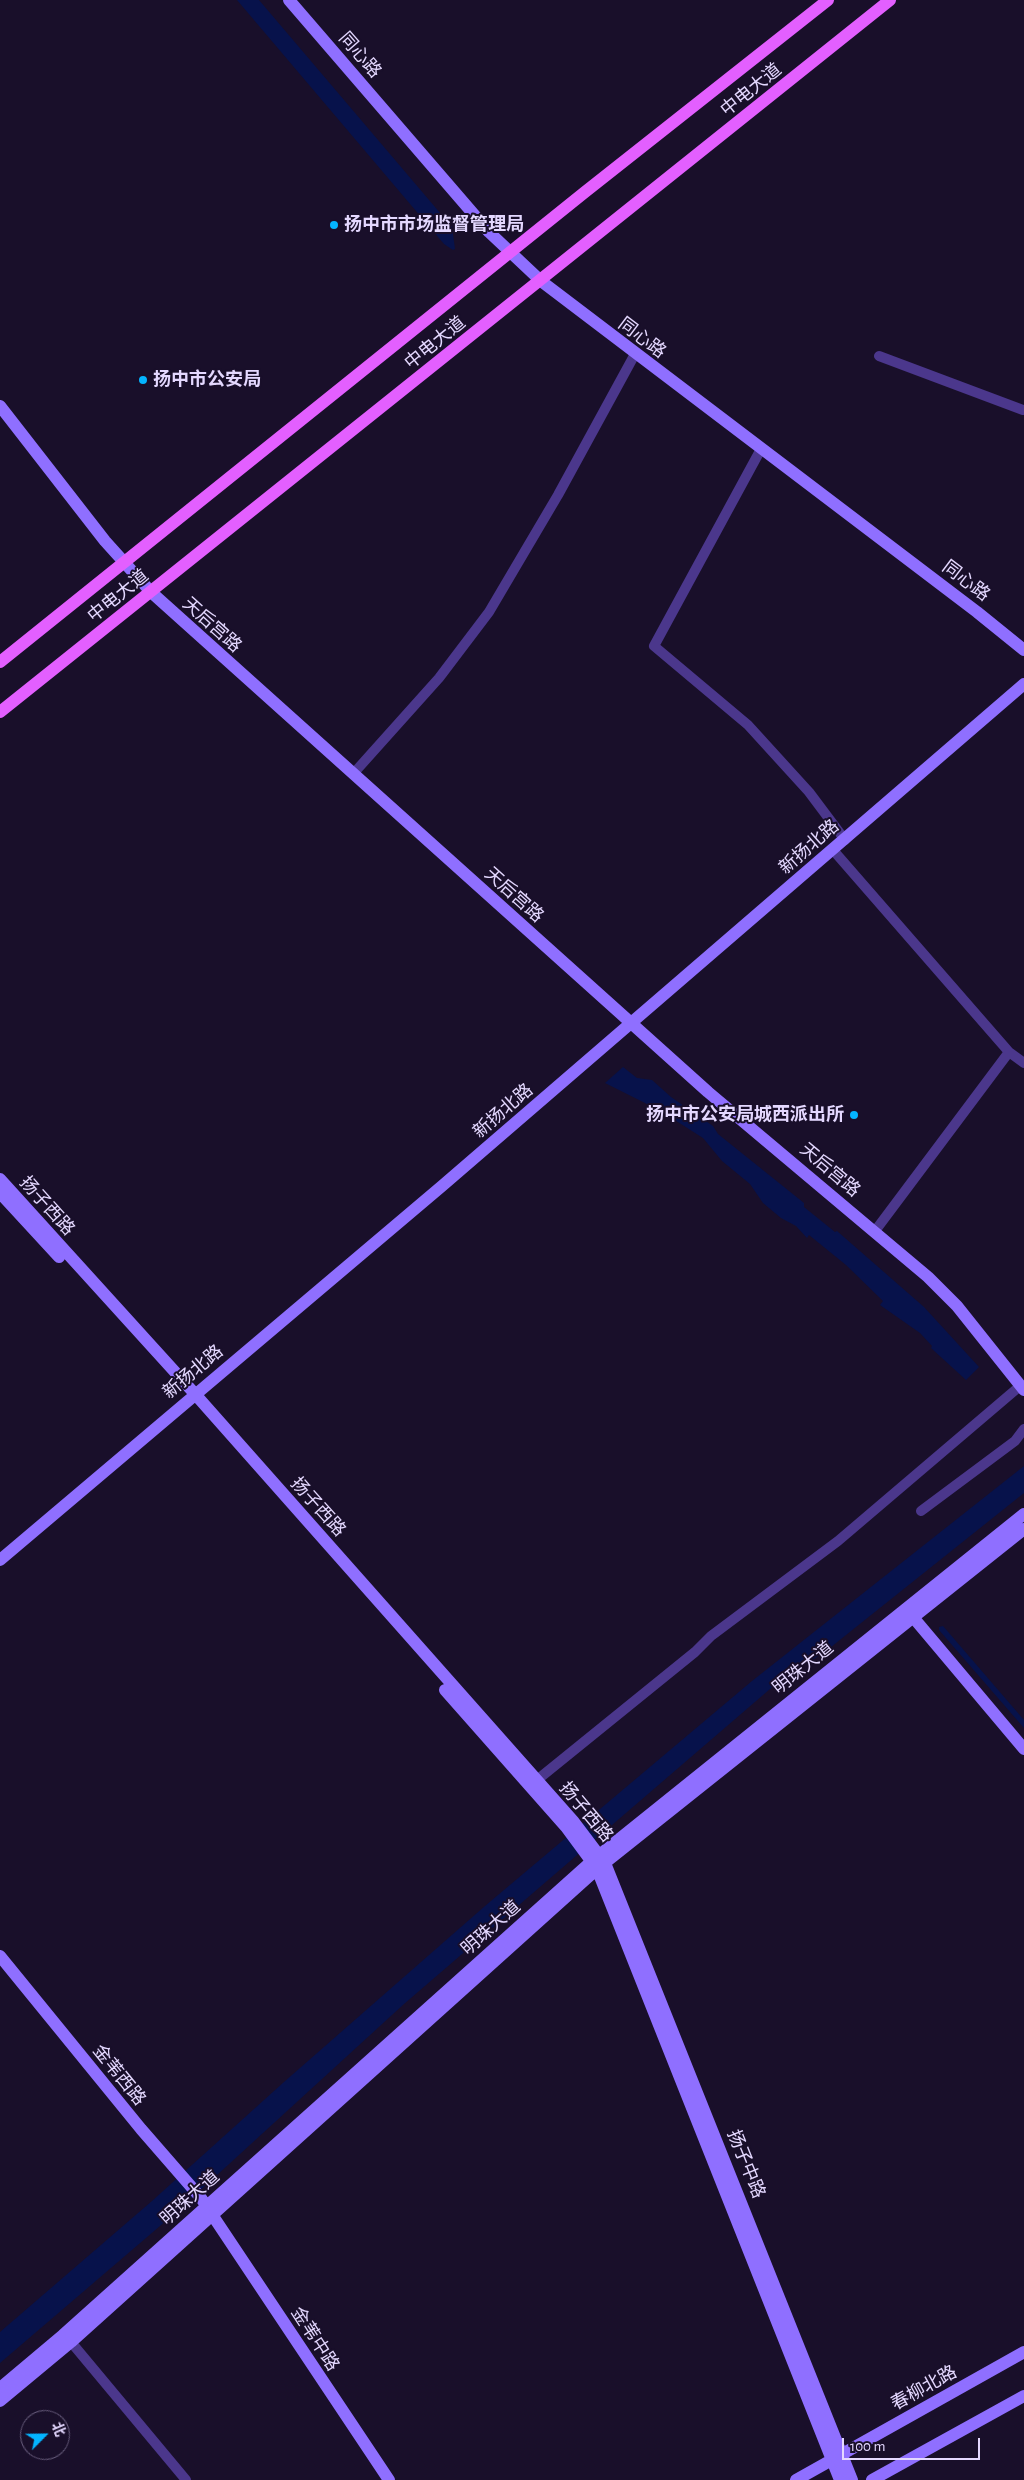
<!DOCTYPE html>
<html>
<head>
<meta charset="utf-8">
<style>
	body { margin:0 }
	#map { position:relative; width:1024px; height:2480px; overflow:hidden; background:#190f2a; font-family:"Alegreya Sans","Noto Sans SC",sans-serif }
	canvas { display:block }
	.north { position:absolute; left:20px; top:2410px; width:50px; height:50px; box-sizing:border-box; background:#190f2a; border:1px solid #6a5f7f; border-radius:50%; rotate:67deg; font-size:14px; font-weight:700; line-height:20px; text-align:center; color:#e4d8ff }
	.north::after { content:''; display:block; margin:auto; width:18px; height:22px; background:#04b4ff; clip-path:polygon(50% 0,100% 100%,50% 72%,0 100%) }
	.scale { position:absolute; left:842px; top:2438px; width:138px; height:22px; box-sizing:border-box; border:2px solid #e4d8ff; border-top:0; padding-left:6px; font-size:15px; line-height:18px; white-space:nowrap; color:#e4d8ff; -webkit-text-stroke:4px #190f2a; paint-order:stroke }
</style>
</head>
<body>
<div id="map">
<canvas width="1024" height="2480"></canvas>
<div class="north">北</div>
<div class="scale">100 m</div>
</div>
<script>
const ctx = document.querySelector('canvas').getContext('2d');
ctx.lineJoin = 'round';
function paint(path, color) { ctx.fillStyle = color; ctx.fill(path, 'evenodd'); }
const poly = rows => new Path2D(rows.map(r => 'M' + r).join(''));
function stroke(path, color, width, dash) { ctx.strokeStyle = color; ctx.lineWidth = width; ctx.lineCap = dash ? 'butt' : 'round'; ctx.setLineDash(dash || []); ctx.stroke(path); }
function write(font, color, halo, rows, align = 'center') {
  ctx.font = font + ' "Alegreya Sans","Noto Sans SC",sans-serif'; ctx.lineWidth = 4; ctx.setLineDash([]); ctx.textBaseline = 'middle'; ctx.strokeStyle = halo; ctx.fillStyle = color; for (const [text, x, y, turn = 0] of rows) {
    ctx.save(); ctx.translate(x, y); ctx.rotate((+turn || 0) * Math.PI / 180); ctx.textAlign = isNaN(turn) ? turn : align; if (halo) ctx.strokeText(text, 0, 0); ctx.fillText(text, 0, 0); ctx.restore();
  }
}
paint(poly([
	[237,0,259,0,452,227,455,249,453,250,444,244],
	[623,1067,637,1078,652,1080,671,1097,713,1126,718,1134,804,1203,804,1207,835,1232,837,1231,924,1307,979,1367,966,1380,931,1348,932,1346,920,1333,880,1305,883,1301,846,1265,809,1235,807,1238,796,1226,781,1218,763,1203,750,1184,722,1161,703,1138,659,1110,605,1083],
	[1024,1466,1024,1493,826,1651,777,1683,404,2004,181,2208,0,2363,0,2332,152,2201,284,2082,485,1906,752,1681],
	[943,1626,1024,1720,1024,1728,939,1630,939,1627]
]), '#07124b');
stroke(poly([
	[879,356,1023,410],
	[761,449,654,646,748,725,809,792,845,840],
	[353,774,439,678,489,612,558,495,635,354],
	[833,850,1009,1052,1024,1063],
	[875,1231,1009,1052],
	[921,1511,1015,1441,1024,1429],
	[537,1780,695,1652,711,1636,838,1541,1020,1386],
	[71,2342,186,2480]
]), '#4b378c', 10);
stroke(poly([
	[289,0,489,232,541,281,977,612,1024,650],
	[0,406,105,541,151,592,708,1092,928,1277,957,1306,1024,1390],
	[0,1179,195,1394,574,1822,605,1863,852,2480],
	[0,1193,59,1257],
	[0,1560,442,1186,1024,684],
	[907,1610,1024,1749],
	[445,1690,566,1827,597,1869,840,2480],
	[0,1956,141,2129,201,2198,389,2480],
	[0,2388,63,2335,592,1861,1024,1514],
	[0,2401,71,2342,597,1869,1024,1529],
	[796,2480,1024,2352],
	[872,2480,1024,2396]
]), '#8f6fff', 12);
stroke(poly([
	[0,662,585,192,828,0],
	[0,712,890,0]
]), '#e35fff', 12);
for (const [x, y, r, color] of [
	[334,225,5,"#04b4ff"],
	[143,380,5,"#04b4ff"],
	[854,1115,5,"#04b4ff"]
]) { const dot = new Path2D(); dot.arc(x, y, r, 0, 2 * Math.PI); ctx.fillStyle = color; ctx.fill(dot); stroke(dot, '#190f2a', 2); }
write('18px', '#e4d8ff', '#190f2a', [
	["同心路",360,55,49],
	["中电大道",751,90,-39],
	["同心路",642,338,37],
	["中电大道",435,343,-39],
	["同心路",966,581,37],
	["中电大道",118,596,-39],
	["天后宫路",212,625,42],
	["新扬北路",809,847,-41],
	["天后宫路",514,895,42],
	["新扬北路",503,1111,-41],
	["天后宫路",830,1170,40],
	["扬子西路",47,1206,48],
	["新扬北路",193,1372,-40],
	["扬子西路",318,1507,48],
	["明珠大道",803,1668,-39],
	["扬子西路",586,1812,50],
	["明珠大道",491,1928,-42],
	["金苇西路",119,2075,51],
	["扬子中路",746,2164,68],
	["明珠大道",190,2198,-42],
	["金苇中路",315,2339,57],
	["春柳北路",924,2388,-29]
]);
write('bold 18px', '#e4d8ff', '#190f2a', [
	["扬中市市场监督管理局",344,225],
	["扬中市公安局",153,380],
	["扬中市公安局城西派出所",844,1115,"right"]
], 'left');
</script>
</body>
</html>
